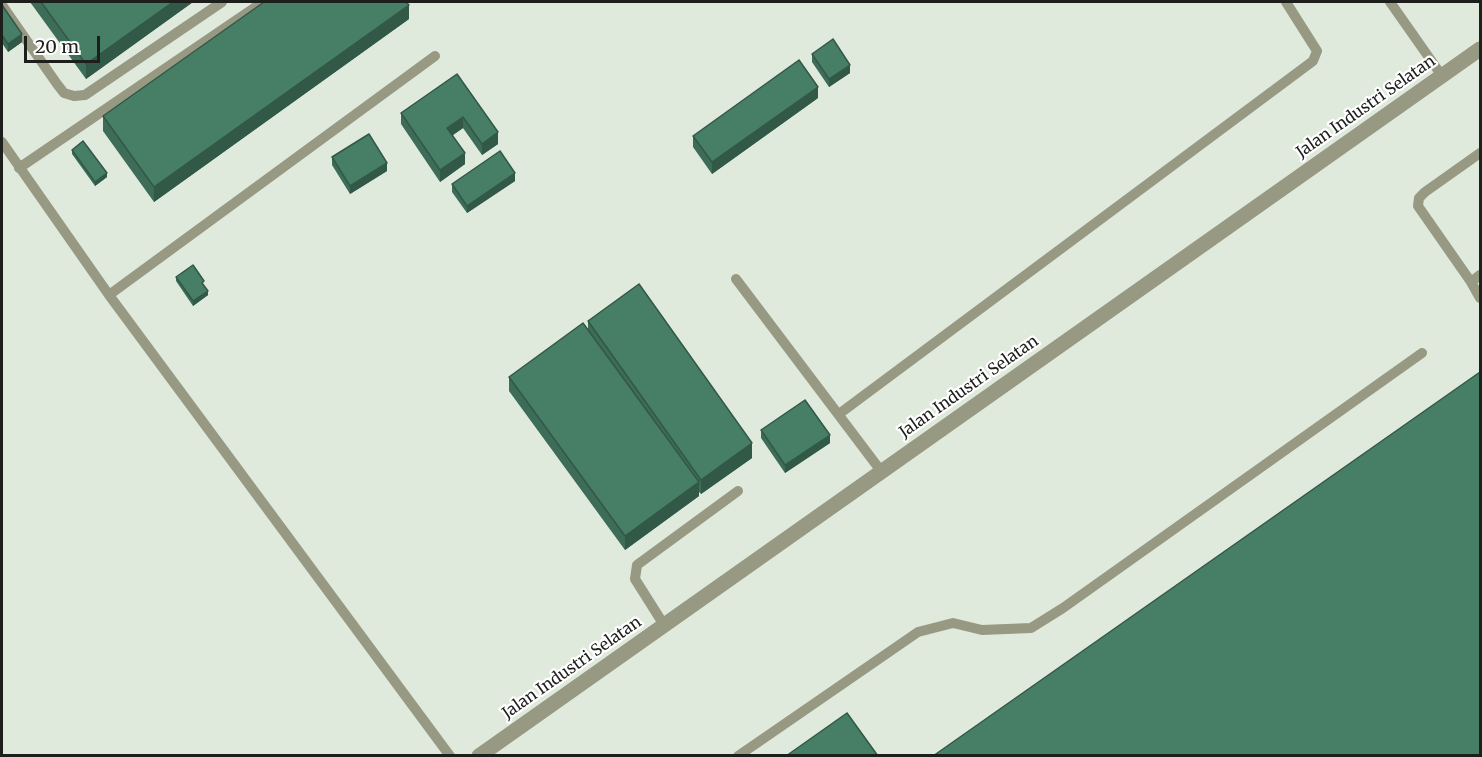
<!DOCTYPE html>
<html>
<head>
<meta charset="utf-8">
<style>
	body { margin:0 }
	#map { position:relative; width:1482px; height:757px; overflow:hidden; background:#edf3eb; font-family:Merriweather,serif }
	canvas { display:block }
	.frame { position:absolute; inset:0; border:3px solid #1d1f1c; pointer-events:none }
	.scale { position:absolute; left:24px; top:36px; width:76px; height:27px; box-sizing:border-box; border:3px solid #1d1f1c; border-top:0; padding-left:8px; font-size:18px; line-height:21px; white-space:nowrap; color:#1d1f1c; -webkit-text-stroke:4px #fff; paint-order:stroke }
</style>
</head>
<body>
<div id="map">
<canvas width="1482" height="757"></canvas>
<div class="frame"></div>
<div class="scale">20 m</div>
</div>
<script>
const ctx = document.querySelector('canvas').getContext('2d');
ctx.lineJoin = 'round';
function paint(path, color) { ctx.fillStyle = color; ctx.fill(path, 'evenodd'); }
const poly = rows => new Path2D(rows.map(r => 'M' + r).join(''));
function stroke(path, color, width, dash) { ctx.strokeStyle = color; ctx.lineWidth = width; ctx.lineCap = dash ? 'butt' : 'round'; ctx.setLineDash(dash || []); ctx.stroke(path); }
function write(font, color, halo, rows, align = 'center') {
  ctx.font = font + ' Merriweather,serif'; ctx.lineWidth = 4.5; ctx.setLineDash([]); ctx.textBaseline = 'middle'; ctx.strokeStyle = halo; ctx.fillStyle = color; for (const [text, x, y, turn = 0] of rows) {
    ctx.save(); ctx.translate(x, y); ctx.rotate((+turn || 0) * Math.PI / 180); ctx.textAlign = isNaN(turn) ? turn : align; if (halo) ctx.strokeText(text, 0, 0); ctx.fillText(text, 0, 0); ctx.restore();
  }
}
paint(poly([
	[2,2,1480,2,1480,755,2,755]
]), '#dfeadc');
stroke(poly([
	[1390,2,1442,76],
	[2,5,57,84,64,93,74,96,85,95,222,2],
	[2,142,109,295,450,756],
	[19,168,263,2],
	[1480,275,1471,282,1480,298],
	[736,279,881,471],
	[1471,282,1418,206,1419,198,1425,192,1480,153],
	[109,295,435,56],
	[839,414,1313,61,1317,51,1286,2],
	[664,625,635,579,637,565,738,491],
	[738,756,918,632,953,623,982,630,1031,628,1063,608,1422,353]
]), '#979983', 10);
stroke(poly([
	[479,756,1480,49]
]), '#979983', 15);
paint(poly([
	[30,2,193,2,86,79],
	[2,5,22,42,8,52,2,43],
	[409,19,154,202,103,131,103,116],
	[812,54,850,73,829,87,812,62],
	[457,74,498,144,482,155,463,128,453,135,465,164,440,182,401,124,401,113],
	[818,98,712,174,693,147,693,136],
	[72,150,107,177,95,186,72,154],
	[332,157,387,171,350,194,332,165],
	[515,181,467,213,452,192,452,184],
	[176,277,204,285,208,295,193,306,176,281],
	[588,321,752,458,701,494,699,492,699,496,625,550,509,391,509,377,588,329],
	[761,430,830,443,785,473,761,438]
]), '#3d6c58');
paint(poly([
	[173,2,193,2,86,79,86,64],
	[409,5,409,19,154,202,154,187],
	[22,34,22,42,8,52,8,44],
	[850,65,850,73,829,87,829,79],
	[818,87,818,98,712,174,712,162],
	[463,117,463,128,447,139,447,128],
	[498,132,498,144,482,155,482,144],
	[465,153,465,164,440,182,440,170],
	[387,163,387,171,350,194,350,186],
	[107,173,107,177,95,186,95,182],
	[515,173,515,181,467,213,467,206],
	[208,291,208,295,193,306,193,301],
	[830,435,830,443,785,473,785,465],
	[752,443,752,458,701,494,701,480],
	[699,482,699,496,625,550,625,536]
]), '#325847');
const building = poly([
	[41,2,173,2,86,64,41,2],
	[264,2,406,2,409,5,154,187,103,116,264,2],
	[2,5,22,34,8,44,2,35,2,5],
	[833,39,850,65,829,79,812,54,833,39],
	[799,60,818,87,712,162,693,136,799,60],
	[457,74,498,132,482,144,463,117,447,128,465,153,440,170,401,113,457,74],
	[369,134,387,163,350,186,332,157,369,134],
	[83,141,107,173,95,182,72,150,83,141],
	[500,151,515,173,467,206,452,184,500,151],
	[193,265,204,281,202,283,208,291,193,301,176,277,193,265],
	[639,284,752,443,701,480,588,321,639,284],
	[583,323,699,482,625,536,509,377,583,323],
	[1480,372,1480,756,933,756,1480,372],
	[805,400,830,435,785,465,761,430,805,400],
	[847,713,878,756,786,756,847,713]
]);
paint(building, '#477e66');
stroke(building, '#325847', 1.5);
write('16px', '#1d1f1c', '#fff', [
	["Jalan Industri Selatan",1366,107,-35],
	["Jalan Industri Selatan",969,387,-35],
	["Jalan Industri Selatan",572,668,-35]
]);
</script>
</body>
</html>
